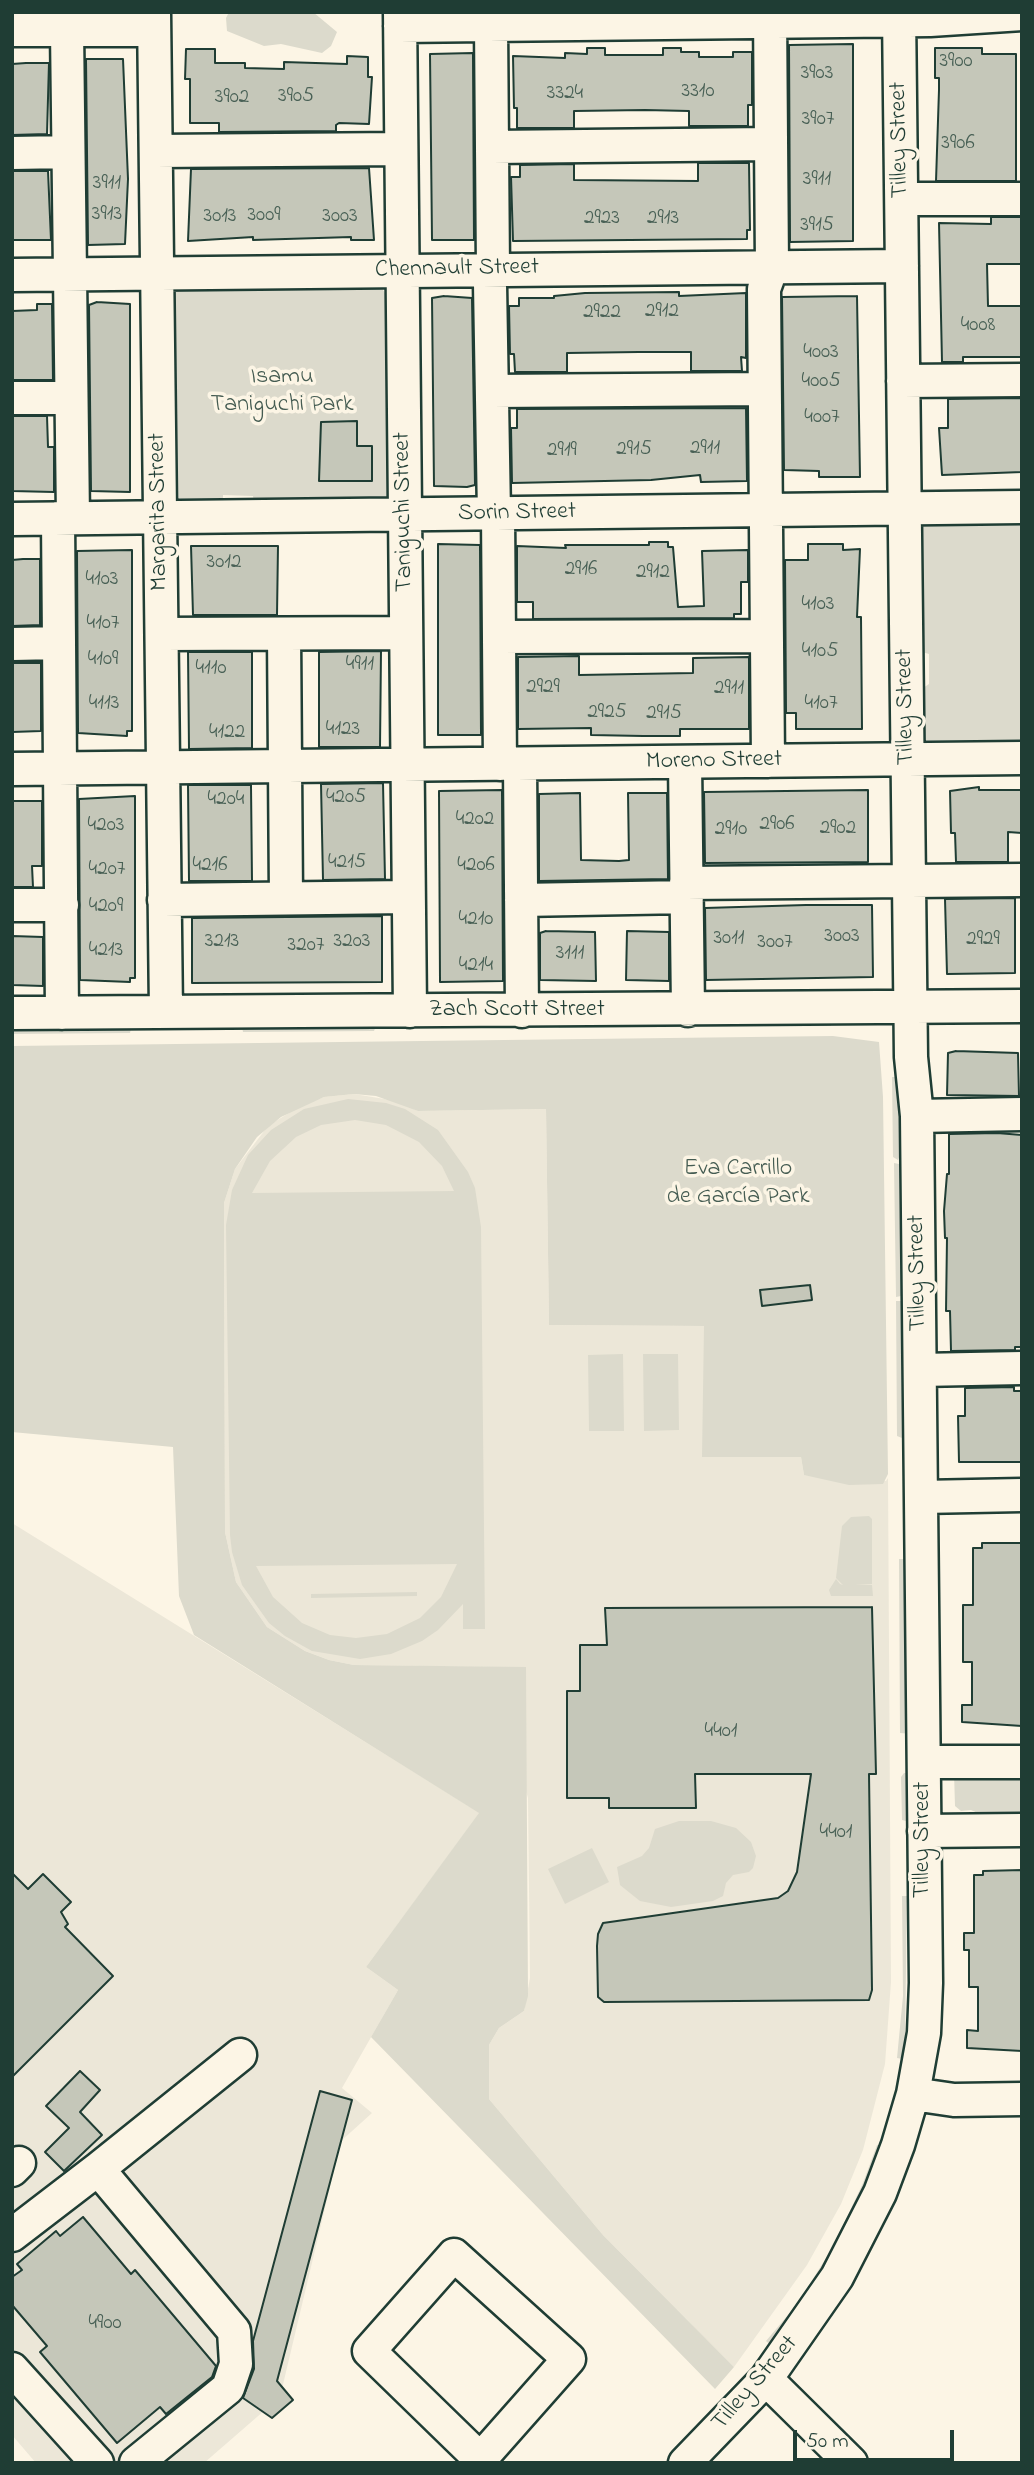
<!DOCTYPE html>
<html>
<head>
<meta charset="utf-8">
<style>
	body { margin:0 }
	#map { position:relative; width:1034px; height:2475px; overflow:hidden; background:#fcf5e5; font-family:"Indie Flower",sans-serif }
	canvas { display:block }
	.frame { position:absolute; inset:0; border:14px solid #1f3d34; pointer-events:none }
	.scale { position:absolute; left:793px; top:2430px; width:161px; height:32px; box-sizing:border-box; border:4px solid #1f3d34; border-top:0; padding-left:9px; font-size:21px; line-height:24px; white-space:nowrap; color:#1f3d34; -webkit-text-stroke:5px #fcf5e5; paint-order:stroke }
</style>
</head>
<body>
<div id="map">
<canvas width="1034" height="2475"></canvas>
<div class="frame"></div>
<div class="scale">50 m</div>
</div>
<script>
const ctx = document.querySelector('canvas').getContext('2d');
ctx.lineJoin = 'round';
function paint(path, color) { ctx.fillStyle = color; ctx.fill(path, 'evenodd'); }
const poly = rows => new Path2D(rows.map(r => 'M' + r).join(''));
function stroke(path, color, width, dash) { ctx.strokeStyle = color; ctx.lineWidth = width; ctx.lineCap = dash ? 'butt' : 'round'; ctx.setLineDash(dash || []); ctx.stroke(path); }
function write(font, color, halo, rows, align = 'center') {
  ctx.font = font + ' "Indie Flower",sans-serif'; ctx.lineWidth = 7; ctx.setLineDash([]); ctx.textBaseline = 'middle'; ctx.strokeStyle = halo; ctx.fillStyle = color; for (const [text, x, y, turn = 0] of rows) {
    ctx.save(); ctx.translate(x, y); ctx.rotate((+turn || 0) * Math.PI / 180); ctx.textAlign = isNaN(turn) ? turn : align; if (halo) ctx.strokeText(text, 0, 0); ctx.fillText(text, 0, 0); ctx.restore();
  }
}
paint(poly([
	[354,1094,397,1101,418,1111,546,1109,549,1325,704,1326,801,1457,804,1475,886,1481,888,1478,891,1982,885,2064,863,2150,841,2204,807,2265,734,2367,603,2235,489,2099,489,2045,499,2028,524,2011,530,1978,528,1798,492,1667,354,1665,329,1660,305,1651,267,1627,236,1582,225,1532,224,1203,235,1169,268,1126,300,1106,324,1097],
	[12,1523,480,1813,366,1967,398,1990,342,2088,372,2113,341,2141,280,2397,204,2463,36,2463,12,2435]
]), '#ece7d8');
paint(poly([
	[229,12,313,12,337,32,331,46,322,53,281,44,264,46,227,31,226,18],
	[380,286,388,297,389,497,387,500,254,504,253,496,223,495,223,505,179,501,174,495,172,297,176,289],
	[918,523,951,523,957,526,1022,525,1022,744,928,744,921,738,923,688,929,684,929,654,922,652],
	[831,1020,831,1026,558,1028,561,1025],
	[376,1026,374,1031,243,1032,242,1027],
	[12,1029,131,1028,131,1029,130,1033,12,1034],
	[833,1036,879,1042,883,1097,888,1474,883,1484,849,1485,804,1475,801,1457,702,1457,704,1326,549,1325,546,1109,418,1111,376,1096,354,1094,324,1097,281,1117,257,1137,235,1169,224,1203,225,1532,236,1582,267,1627,305,1651,329,1660,354,1665,526,1667,528,1996,524,2011,499,2028,489,2045,489,2099,603,2235,734,2367,715,2389,371,2037,398,1990,366,1967,479,1813,194,1635,179,1596,173,1447,12,1432,12,1046],
	[892,1077,899,1077,905,1123,903,1148,898,1160,893,1157],
	[348,1099,386,1103,405,1109,438,1130,468,1172,475,1188,481,1227,485,1629,463,1629,463,1604,438,1630,422,1641,391,1654,360,1659,312,1651,285,1636,269,1623,242,1585,232,1552,230,1535,226,1225,232,1190,248,1155,271,1130,304,1109],
	[355,1120,386,1125,419,1142,442,1166,454,1191,252,1193,270,1161,296,1137,321,1125],
	[457,1564,441,1597,420,1618,387,1634,356,1638,330,1635,302,1623,273,1597,256,1566],
	[894,1163,899,1164,901,1296,896,1297],
	[896,1301,901,1301,902,1438,897,1436],
	[623,1354,624,1431,589,1431,588,1355],
	[643,1354,678,1354,679,1430,644,1431],
	[869,1516,872,1519,872,1584,855,1585,872,1585,873,1596,831,1596,829,1590,836,1579,840,1584,843,1585,836,1578,842,1526,851,1517],
	[899,1559,904,1559,906,1708,912,1734,900,1733],
	[417,1592,417,1596,311,1598,311,1594],
	[1022,1771,1022,1821,984,1816,971,1810,961,1811,955,1806,954,1772],
	[904,1773,909,1773,910,1822,902,1820,901,1777],
	[679,1821,711,1821,736,1828,751,1842,756,1856,753,1868,749,1872,733,1875,726,1883,723,1896,713,1901,671,1907,640,1901,620,1885,617,1867,642,1856,649,1848,655,1829],
	[592,1848,609,1882,565,1904,548,1869],
	[902,1896,907,1896,905,2040,908,2060,897,2058,903,1996],
	[877,2145,882,2145,876,2163,840,2245,774,2348,766,2341,798,2303,834,2245,863,2183]
]), '#dcdacc');
const building = poly([
	[853,44,853,241,790,242,789,45,853,44],
	[587,48,605,48,605,55,663,55,663,48,681,48,681,52,699,52,699,57,733,57,733,52,752,52,752,105,748,105,748,126,689,126,689,111,645,110,574,111,574,128,517,128,517,108,514,108,513,56,565,58,565,53,587,54,587,48],
	[935,48,982,48,982,54,1016,54,1016,181,936,181,939,90,939,78,935,78,935,48],
	[186,49,215,49,215,63,245,63,245,68,284,69,284,62,347,64,347,56,368,57,368,77,372,77,369,124,339,123,336,125,336,131,219,132,219,123,190,123,190,79,185,79,186,49],
	[473,53,474,240,432,240,430,54,473,53],
	[86,59,123,59,128,179,125,244,88,245,86,59],
	[26,63,49,63,47,134,12,135,12,64,26,63],
	[698,163,749,163,750,230,747,230,747,239,513,241,511,177,520,177,520,165,574,164,574,180,698,181,698,163],
	[369,168,374,240,351,240,351,237,253,240,253,237,188,241,191,169,369,168],
	[12,171,48,171,51,240,12,240,12,171],
	[991,217,1022,217,1022,264,987,264,988,306,1022,306,1022,357,963,357,963,362,942,362,939,223,991,224,991,217],
	[679,292,679,296,746,293,746,358,741,357,742,371,691,371,691,352,639,352,567,353,567,372,515,372,514,354,510,354,509,306,519,306,519,298,554,298,554,296,585,293,679,292],
	[444,296,472,298,475,485,467,487,434,486,432,298,444,296],
	[857,296,860,477,819,477,819,471,784,470,782,297,857,296],
	[97,302,130,304,130,492,91,491,89,305,97,302],
	[37,304,52,304,53,380,12,380,12,311,37,310,37,304],
	[1022,398,1022,472,942,475,939,428,948,428,948,399,1022,398],
	[746,408,747,481,701,482,700,475,651,480,512,483,511,428,517,428,517,409,746,408],
	[12,416,47,416,48,447,54,447,54,492,12,491,12,416],
	[357,421,357,446,372,446,372,481,319,481,321,422,357,421],
	[649,542,668,542,668,547,673,547,678,607,704,606,702,551,748,550,748,582,741,582,741,614,734,614,734,618,533,619,533,602,517,602,517,546,566,548,565,545,649,545,649,542],
	[438,544,480,545,481,735,438,735,438,544],
	[808,544,843,544,843,550,860,549,857,617,861,617,862,729,796,729,796,713,786,713,785,560,808,560,808,544],
	[191,546,278,546,277,615,193,615,191,546],
	[132,550,132,731,127,731,127,736,78,733,77,551,132,550],
	[23,559,40,559,40,625,12,626,12,560,23,559],
	[381,651,380,747,319,747,319,652,381,651],
	[188,652,252,652,252,748,189,749,188,652],
	[579,656,579,675,693,673,693,658,749,657,749,729,680,729,680,736,643,736,591,735,591,728,518,729,518,657,579,656],
	[12,663,41,663,41,731,12,732,12,663],
	[383,783,385,879,323,880,321,784,383,783],
	[188,785,251,785,252,881,189,881,188,785],
	[979,787,979,790,1022,790,1022,833,1008,832,1008,862,956,862,955,833,951,833,950,791,979,787],
	[502,790,503,981,440,982,439,791,502,790],
	[868,790,868,862,705,863,704,792,868,790],
	[580,793,581,860,619,861,629,860,628,793,667,793,668,879,539,881,539,794,580,793],
	[135,796,135,978,130,978,130,982,80,980,79,799,135,796],
	[12,801,42,801,42,866,32,866,33,887,12,887,12,801],
	[1015,898,1015,973,947,974,945,899,1015,898],
	[806,905,872,905,873,977,706,980,705,908,806,905],
	[382,916,382,982,192,983,192,918,382,916],
	[546,931,595,932,596,981,540,980,540,933,546,931],
	[627,931,669,932,669,981,626,980,627,931],
	[12,936,43,937,43,986,12,985,12,936],
	[956,1051,1018,1053,1019,1096,947,1095,948,1053,956,1051],
	[997,1133,1022,1135,1022,1347,1015,1347,1015,1350,951,1351,950,1311,946,1311,947,1238,945,1238,944,1211,947,1174,949,1174,949,1134,997,1133],
	[810,1285,812,1300,762,1306,760,1290,810,1285],
	[1014,1387,1014,1391,1022,1391,1022,1462,959,1462,958,1416,965,1416,965,1388,1014,1387],
	[982,1543,1022,1543,1022,1726,962,1722,962,1705,972,1705,972,1662,963,1662,963,1605,973,1605,973,1548,982,1548,982,1543],
	[872,1607,876,1774,869,1774,872,1990,869,2000,604,2002,598,1997,597,1946,598,1934,603,1923,778,1898,788,1891,797,1872,811,1774,695,1774,696,1808,609,1808,609,1798,567,1798,567,1691,580,1691,580,1645,607,1645,605,1608,872,1607],
	[1022,1870,1022,2051,967,2048,967,2030,978,2031,978,1987,969,1987,969,1950,964,1950,964,1933,974,1933,974,1875,983,1875,983,1871,1022,1870],
	[12,1873,28,1889,43,1874,71,1902,61,1912,68,1924,65,1927,113,1976,12,2077,12,1873],
	[80,2071,100,2090,80,2112,102,2135,64,2171,45,2152,69,2128,46,2106,80,2071],
	[320,2091,352,2100,277,2381,293,2400,272,2418,243,2398,254,2369,253,2341,320,2091],
	[83,2217,131,2274,135,2270,216,2366,212,2377,166,2414,160,2407,117,2443,40,2352,47,2346,12,2305,12,2277,22,2270,17,2264,56,2231,60,2236,83,2217]
]);
paint(building, '#c5c7b9');
stroke(building, '#1f3d34', 2);
const minor = poly([
	[154,12,166,1011],
	[400,12,410,1011],
	[491,25,493,270,490,284,494,514],
	[400,26,930,20,1022,14],
	[12,30,154,30],
	[67,30,73,518],
	[493,147,770,144],
	[156,151,401,149],
	[12,153,67,152],
	[902,199,1022,199],
	[12,275,902,266],
	[903,381,1022,380],
	[492,391,764,389],
	[12,398,70,398],
	[498,514,500,764],
	[58,518,62,1013],
	[12,519,1022,507],
	[162,634,406,633],
	[284,634,286,898],
	[499,637,766,636],
	[12,644,59,643],
	[768,761,764,289,772,267,770,12],
	[685,762,688,1010],
	[520,765,522,1011],
	[12,769,1022,758],
	[686,883,1022,880],
	[164,900,408,897],
	[521,900,687,897],
	[12,905,62,905],
	[12,1013,1022,1006],
	[917,1116,1022,1114],
	[920,1370,1022,1368],
	[922,1497,1022,1495],
	[924,1762,1022,1762],
	[924,1831,1022,1830],
	[913,2094,954,2100,1022,2099],
	[12,2170,19,2163],
	[12,2235,98,2169],
	[12,2369,97,2463],
	[766,2379,851,2463],
	[136,2463,228,2388,236,2364,234,2331,98,2169,240,2055],
	[477,2463,569,2359,454,2255,369,2351,480,2459],
	[685,2463,766,2379,837,2277,880,2193,898,2145,913,2094,924,2033,926,1983,917,1116,911,1057,899,12]
]);
stroke(minor, '#1f3d34', 37);
stroke(minor, '#fcf5e5', 32);
write('21px', '#486055', null, [
	["3900",956,63],
	["3903",817,75],
	["3310",698,93],
	["3324",565,95],
	["3905",296,98],
	["3902",232,99],
	["3907",818,121],
	["3906",958,145],
	["3911",817,181],
	["3911",107,185],
	["3913",107,216],
	["3009",264,217],
	["3013",220,218],
	["3003",340,218],
	["2923",602,220],
	["2913",663,220],
	["3915",817,227],
	["2912",662,313],
	["2922",602,314],
	["4008",978,327],
	["4003",821,354],
	["4005",821,383],
	["4007",822,419],
	["2911",705,450],
	["2915",634,451],
	["2919",562,452],
	["3012",224,564],
	["2916",581,571],
	["2912",653,574],
	["4103",102,581],
	["4103",818,606],
	["4107",103,625],
	["4105",820,653],
	["4109",103,661],
	["4911",360,666],
	["4110",211,670],
	["2929",543,689],
	["2911",729,690],
	["4113",104,705],
	["4107",821,705],
	["2925",607,714],
	["2915",664,715],
	["4123",343,731],
	["4122",227,734],
	["4205",346,799],
	["4204",226,801],
	["4202",475,821],
	["2906",777,826],
	["4203",106,827],
	["2902",838,830],
	["2910",731,831],
	["4215",347,864],
	["4216",210,867],
	["4206",476,867],
	["4207",107,871],
	["4209",106,908],
	["4210",476,921],
	["3003",842,938],
	["3011",729,940],
	["2929",983,941],
	["3213",222,943],
	["3203",352,943],
	["3007",775,944],
	["3207",306,947],
	["4213",106,952],
	["3111",570,955],
	["4214",476,967],
	["4401",721,1733],
	["4401",836,1834],
	["4900",105,2325]
]);
write('24px', '#1f3d34', '#fcf5e5', [
	["Tilley Street",901,140,-91],
	["Chennault Street",457,270,-1],
	["Margarita Street",160,512,-91],
	["Taniguchi Street",405,512,-91],
	["Sorin Street",517,514,-1],
	["Tilley Street",907,707,-91],
	["Moreno Street",714,762,-1],
	["Zach Scott Street",517,1011],
	["Tilley Street",919,1273,-91],
	["Tilley Street",924,1840,-90],
	["Tilley Street",756,2384,-49]
]);
write('24px', '#455c52', '#fcf5e5', [
	["Isamu",282,378],
	["Taniguchi Park",282,406],
	["Eva Carrillo",738,1170],
	["de García Park",738,1198]
]);
</script>
</body>
</html>
